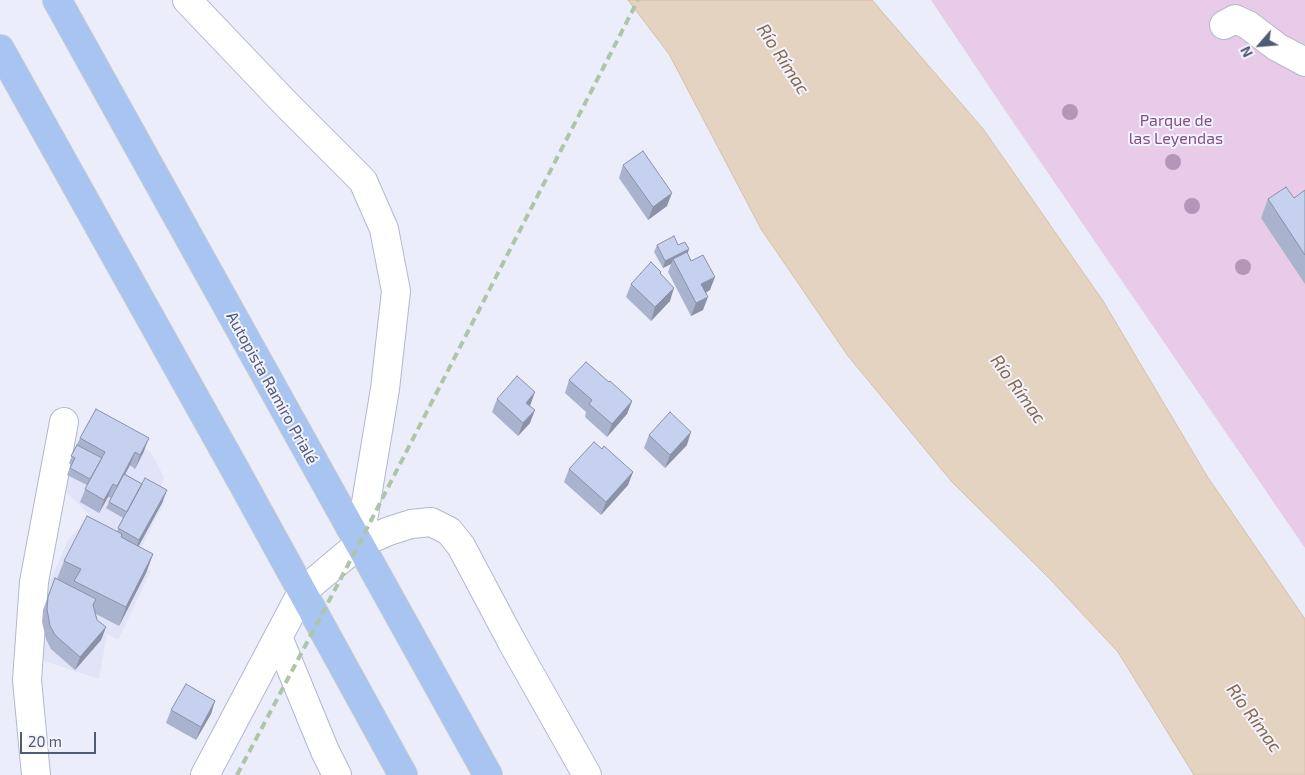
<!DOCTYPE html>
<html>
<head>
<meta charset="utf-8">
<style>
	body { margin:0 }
	#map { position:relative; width:1305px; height:775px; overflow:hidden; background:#ecedfb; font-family:"Exo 2",sans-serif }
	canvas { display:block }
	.north { position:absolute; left:1235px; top:20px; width:50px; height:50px; -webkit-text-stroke:4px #f3f3fe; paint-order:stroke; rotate:243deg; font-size:14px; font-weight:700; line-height:20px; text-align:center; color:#505b76 }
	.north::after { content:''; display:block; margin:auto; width:18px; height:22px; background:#505b76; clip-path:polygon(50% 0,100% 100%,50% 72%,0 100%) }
	.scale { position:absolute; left:20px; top:732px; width:76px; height:22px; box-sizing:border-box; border:2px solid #505b76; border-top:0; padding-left:6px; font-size:15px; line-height:18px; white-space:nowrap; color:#505b76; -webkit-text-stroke:4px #f3f3fe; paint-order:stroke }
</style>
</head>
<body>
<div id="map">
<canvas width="1305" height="775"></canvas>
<div class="north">N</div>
<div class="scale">20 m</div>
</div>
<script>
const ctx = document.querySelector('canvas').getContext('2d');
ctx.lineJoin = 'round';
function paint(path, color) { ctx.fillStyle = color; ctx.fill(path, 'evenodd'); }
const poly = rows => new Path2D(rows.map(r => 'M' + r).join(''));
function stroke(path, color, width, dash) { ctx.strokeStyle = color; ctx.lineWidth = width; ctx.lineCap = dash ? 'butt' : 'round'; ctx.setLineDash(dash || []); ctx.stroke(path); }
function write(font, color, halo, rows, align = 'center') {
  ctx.font = font + ' "Exo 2",sans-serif'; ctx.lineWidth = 4; ctx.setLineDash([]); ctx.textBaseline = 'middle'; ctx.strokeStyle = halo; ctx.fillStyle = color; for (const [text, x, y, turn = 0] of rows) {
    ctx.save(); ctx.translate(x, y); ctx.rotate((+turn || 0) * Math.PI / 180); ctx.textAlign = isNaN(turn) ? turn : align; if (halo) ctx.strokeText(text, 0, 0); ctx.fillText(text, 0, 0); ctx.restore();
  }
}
paint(poly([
	[90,420,151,452,164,477,158,496,165,501,135,560,151,571,118,640,107,634,99,679,41,660,38,608,68,540,90,515,65,491,72,451]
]), '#e1e3f8');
paint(poly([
	[931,0,1305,0,1305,548,1015,125]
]), '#e7cbe9');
const water = poly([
	[628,0,872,0,984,130,1103,301,1207,476,1305,619,1305,775,1194,775,1118,652,1049,578,952,482,848,356,761,229,669,54,628,0]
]);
paint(water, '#e4d3c1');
stroke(water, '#d6bfa8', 1);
const minor = poly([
	[187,0,288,106,363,181,384,229,396,291,385,389,359,544],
	[1224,25,1235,19,1248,25,1277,47,1305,62],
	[278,637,325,751,337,775],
	[36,775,27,680,34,582,64,422],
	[205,775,302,592,359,544,389,531,411,524,431,522,449,531,461,546,512,642,587,775]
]);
const highway = poly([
	[57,0,488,775],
	[0,49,237,473,403,775]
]);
stroke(minor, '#b2b8cd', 30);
stroke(highway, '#c7cbd3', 30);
stroke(minor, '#fff', 28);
stroke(highway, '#a8c4f0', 28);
stroke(poly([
	[237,775,359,544,638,0]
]), '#adc6aa', 4, [8, 5]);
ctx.fillStyle = '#b496b9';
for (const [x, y] of [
	[1070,112],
	[1173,162],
	[1192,206],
	[1243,267]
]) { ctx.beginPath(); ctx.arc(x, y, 8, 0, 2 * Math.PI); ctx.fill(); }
paint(poly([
	[623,165,667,206,648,220,619,178],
	[1305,190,1305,284,1261,218,1268,199,1294,198],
	[657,245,678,245,688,254,691,261,710,290,706,293,703,310,691,316,668,272,671,264,663,268,654,252],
	[661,272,660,274,670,301,651,321,626,297,631,284],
	[569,380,609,382,632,401,627,414,607,437,585,417,586,412,565,393],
	[497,399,530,406,530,423,518,436,492,412],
	[649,435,687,445,665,468,644,448],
	[80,438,144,451,135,469,130,465,125,474,142,484,167,490,162,503,138,546,153,554,146,573,119,626,96,614,97,620,106,627,101,640,75,670,51,649,46,639,42,622,43,610,55,578,57,579,64,561,117,531,123,518,106,508,111,498,108,497,99,513,80,502,87,485,67,475,71,465,69,463],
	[602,449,633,472,628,485,601,515,564,482,569,469],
	[215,701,211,714,196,740,166,723,171,710]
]), '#aab3ce');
paint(poly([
	[672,193,667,206,648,220,653,207],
	[689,249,687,256,673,259,671,264,663,268,665,261],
	[715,277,710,290,696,297,701,284],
	[674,288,670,301,651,321,655,307],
	[708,297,703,310,691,316,696,303],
	[535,392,530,406,521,416,526,403],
	[632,401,627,414,607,437,612,424],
	[535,410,530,423,518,436,523,423],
	[691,432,687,445,665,468,670,455],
	[149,438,144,451,135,469,140,455],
	[135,452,130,465,112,499,117,486],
	[633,472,628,485,601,515,606,502],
	[113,484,108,497,99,513,104,500],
	[167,490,162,503,135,553,139,540],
	[153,554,146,573,119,626,126,607],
	[106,627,101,640,75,670,80,657],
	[215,701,211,714,196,740,201,727]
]), '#8b92a7');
const building = poly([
	[643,151,672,193,653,207,623,165,643,151],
	[1286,187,1294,198,1305,190,1305,255,1268,199,1286,187],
	[674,236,678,245,685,242,689,249,665,261,657,245,674,236],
	[687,252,691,261,703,255,715,277,701,284,708,297,696,303,673,259,687,252],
	[651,262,661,272,660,273,674,288,655,307,631,284,651,262],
	[586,362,609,382,610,381,632,401,612,424,589,404,592,400,569,380,586,362],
	[517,376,535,392,526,403,535,410,523,423,497,399,517,376],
	[96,409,149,438,140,455,135,452,117,486,113,484,104,500,85,489,105,452,80,438,96,409],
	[670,412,691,432,670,455,649,435,670,412],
	[594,442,602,449,604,446,633,472,606,502,569,469,594,442],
	[77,445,102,458,90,479,70,468,75,458,71,456,77,445],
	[124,474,142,484,127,512,109,502,124,474],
	[145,478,167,490,139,540,118,528,145,478],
	[87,516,122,534,121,537,153,554,126,607,74,581,81,569,64,561,87,516],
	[55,578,96,599,93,605,97,620,106,627,80,657,55,635,50,626,47,609,48,597,55,578],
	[186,684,215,701,201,727,171,710,186,684]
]);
paint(building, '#c6d0ef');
stroke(building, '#8b92a7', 1);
write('16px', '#864f83', '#f3f3fe', [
	["Parque de",1176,121],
	["las Leyendas",1176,139]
]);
write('16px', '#505b76', '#f3f3fe', [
	["Autopista Ramiro Prialé",272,388,61]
]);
write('italic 18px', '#876a4b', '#f3f3fe', [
	["Río Rímac",783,59,57],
	["Río Rímac",1018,389,54],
	["Río Rímac",1254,718,54]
]);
</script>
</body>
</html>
